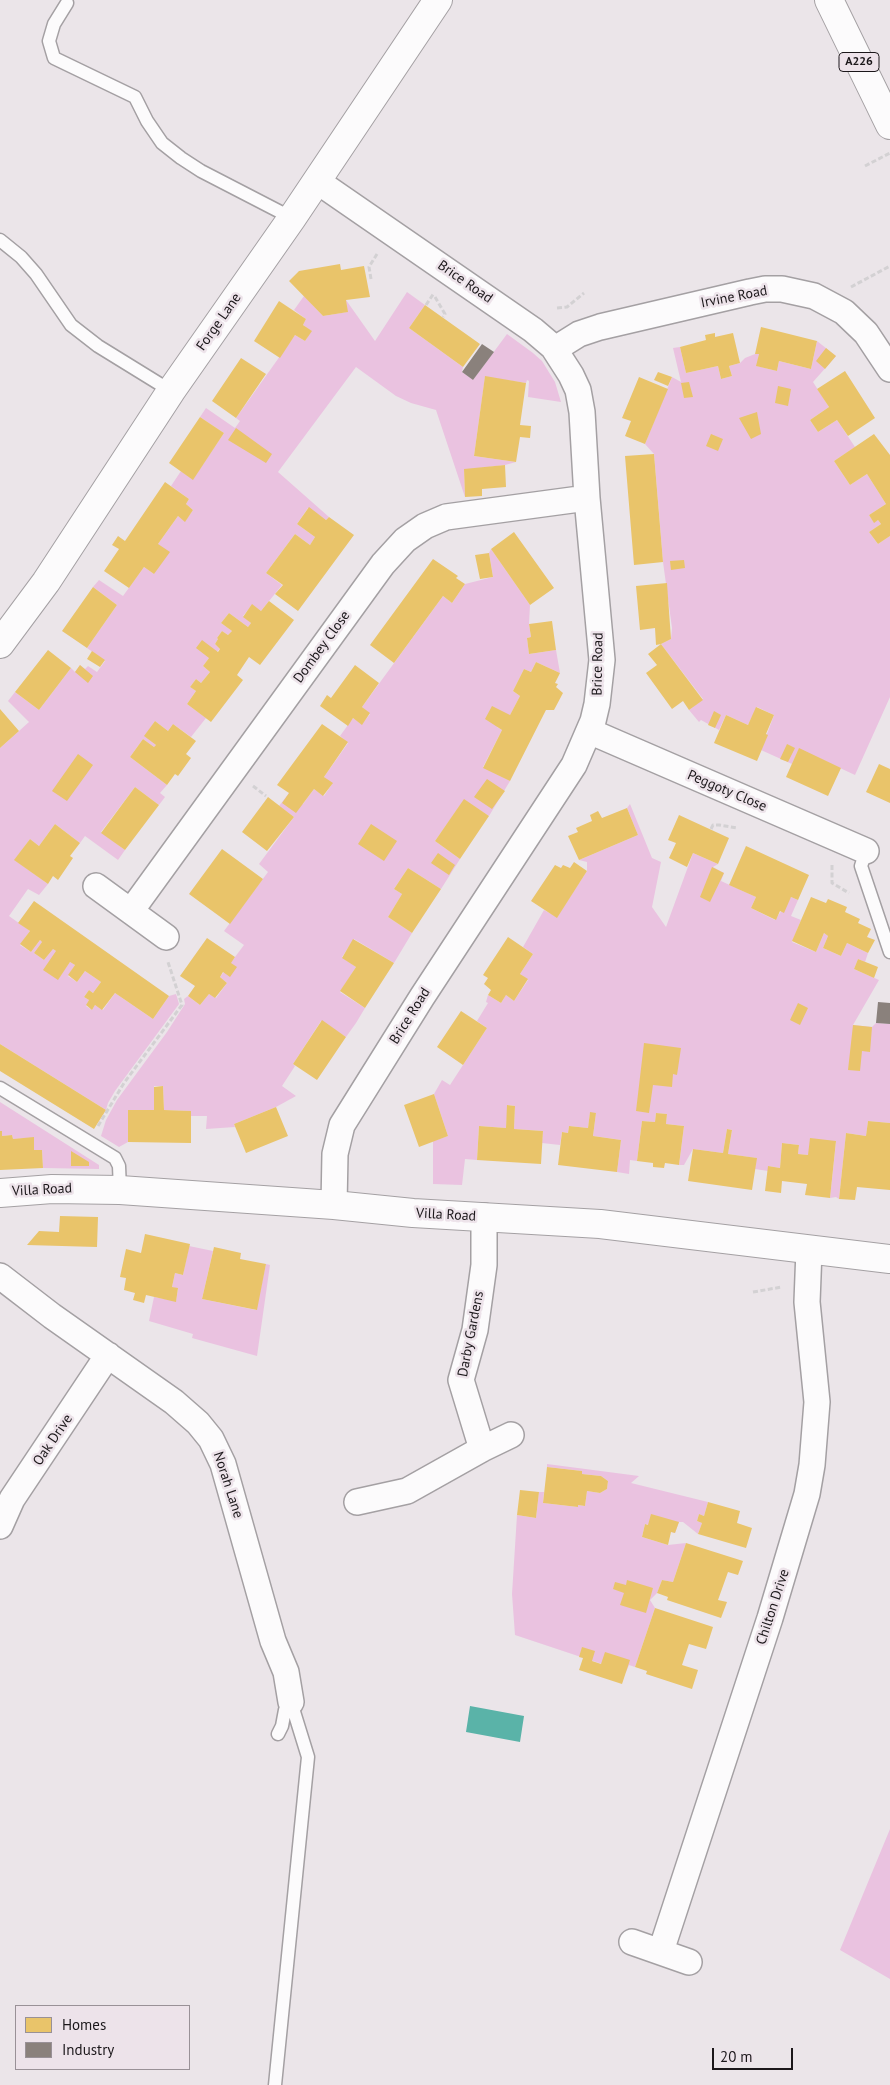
<!DOCTYPE html>
<html>
<head>
<meta charset="utf-8">
<style>
	body { margin:0 }
	#map { position:relative; width:890px; height:2085px; overflow:hidden; background:#ebe5e9; font-family:"PT Sans",sans-serif }
	canvas { display:block }
	.legend { position:absolute; left:15px; top:2005px; width:175px; height:65px; box-sizing:border-box; background:#ede3ea; border:1px solid #999197; margin:0; padding:6px 9px; list-style:none; font-size:15px; color:#1b171a }
	.legend li { display:flex; align-items:center; gap:10px; height:25px }
	.legend b { width:25px; border:1px solid #999197 }
	.scale { position:absolute; left:712px; top:2048px; width:81px; height:22px; box-sizing:border-box; border:2px solid #1b171a; border-top:0; padding-left:6px; font-size:15px; line-height:18px; white-space:nowrap; color:#1b171a; -webkit-text-stroke:4px #ede3ea; paint-order:stroke }
</style>
</head>
<body>
<div id="map">
<canvas width="890" height="2085"></canvas>
<ul class="legend">
<li><b style="height:14px;background:#e9c46a"></b>Homes</li>
<li><b style="height:14px;background:#8a817c"></b>Industry</li>
</ul>
<div class="scale">20 m</div>
</div>
<script>
const ctx = document.querySelector('canvas').getContext('2d');
ctx.lineJoin = 'round';
function paint(path, color) { ctx.fillStyle = color; ctx.fill(path, 'evenodd'); }
const poly = rows => new Path2D(rows.map(r => 'M' + r).join(''));
function stroke(path, color, width, dash) { ctx.strokeStyle = color; ctx.lineWidth = width; ctx.lineCap = dash ? 'butt' : 'round'; ctx.setLineDash(dash || []); ctx.stroke(path); }
function write(font, color, halo, rows, align = 'center') {
  ctx.font = font + ' "PT Sans",sans-serif'; ctx.lineWidth = 5; ctx.setLineDash([]); ctx.textBaseline = 'middle'; ctx.strokeStyle = halo; ctx.fillStyle = color; for (const [text, x, y, turn = 0] of rows) {
    ctx.save(); ctx.translate(x, y); ctx.rotate((+turn || 0) * Math.PI / 180); ctx.textAlign = isNaN(turn) ? turn : align; if (halo) ctx.strokeText(text, 0, 0); ctx.fillText(text, 0, 0); ctx.restore();
  }
}
paint(poly([
	[407,292,425,305,409,328,463,367,462,372,473,380,507,334,533,353,542,361,555,382,561,402,528,397,529,381,527,380,526,383,485,377,474,456,516,462,505,465,464,470,465,497,436,410,411,403,396,396,356,367,278,472,329,517,326,520,308,508,297,524,315,537,310,545,295,534,266,573,282,585,261,611,252,605,243,616,251,623,248,627,229,613,221,623,232,631,228,635,222,631,217,638,218,639,215,644,220,649,209,658,203,666,210,672,201,683,196,679,190,687,196,691,187,704,206,718,191,737,173,724,168,731,155,721,145,736,156,745,154,747,143,739,130,757,167,785,160,793,165,797,159,805,135,787,101,832,125,850,118,860,85,836,80,843,55,824,39,846,30,839,15,860,48,884,39,895,28,889,9,916,30,931,20,945,31,952,40,940,42,942,34,953,44,960,53,949,56,951,58,979,70,962,75,965,68,976,77,982,85,971,101,982,93,993,89,990,84,997,89,1000,86,1006,92,1010,95,1005,103,1010,115,993,153,1019,169,996,176,994,177,997,179,1004,115,1091,108,1103,106,1110,0,1044,0,748,29,722,8,701,15,692,39,710,71,668,75,672,80,665,85,669,88,666,97,672,105,661,87,648,117,605,93,587,99,580,123,596,144,567,154,574,158,544,178,516,185,521,193,510,186,504,189,499,171,486,181,471,193,479,224,433,200,417,206,408,235,428,240,421,236,418,295,335,305,341,311,331,303,325,306,319,294,310,304,296,323,316,347,312,346,300,375,341],
	[817,341,836,356,813,382,829,407,810,420,818,432,837,420,855,447,834,461,850,485,867,474,886,504,869,515,874,522,878,520,881,524,869,532,878,544,890,536,890,697,855,775,799,749,792,764,761,750,774,715,757,707,748,725,726,715,719,730,701,720,699,722,689,710,703,699,661,644,671,639,672,628,663,562,654,454,645,444,672,377,681,382,673,348,680,347,686,373,718,366,721,379,732,376,729,366,740,363,745,358,755,354,759,354,757,366,777,371,779,361,811,369],
	[491,549,530,605,529,624,531,637,527,638,529,654,556,650,560,673,536,662,531,672,524,669,513,691,520,696,507,721,497,726,497,727,502,730,483,767,510,781,489,816,464,800,435,841,460,859,441,889,408,868,394,889,402,894,388,917,412,933,394,963,354,939,342,957,356,967,340,992,365,1008,356,1023,346,1037,321,1021,293,1064,295,1066,282,1086,296,1096,276,1107,234,1124,235,1127,206,1129,207,1116,191,1116,190,1111,164,1110,163,1086,154,1086,154,1110,128,1110,128,1142,119,1147,101,1136,106,1120,117,1100,167,1032,185,1004,184,999,188,996,200,1005,209,994,216,998,227,983,220,977,244,945,224,931,268,872,259,864,294,817,279,806,289,793,303,804,314,789,324,796,332,784,324,777,348,743,340,736,353,718,362,724,370,714,362,707,443,596,452,603,465,584,493,577,489,553],
	[630,804,652,858,661,862,652,907,666,927,693,853,718,864,713,867,724,873,721,881,756,897,751,908,775,920,791,897,798,900,791,916,801,920,792,942,816,952,824,933,828,936,823,948,841,956,847,943,868,953,865,962,858,959,854,969,879,980,853,1025,872,1027,876,1023,890,1024,890,1123,868,1121,866,1136,846,1133,839,1199,836,1197,830,1198,836,1142,808,1155,798,1154,799,1145,782,1143,780,1168,768,1166,768,1171,755,1169,756,1158,728,1154,732,1130,727,1129,723,1153,693,1149,684,1165,679,1165,684,1126,666,1124,667,1114,656,1113,655,1122,642,1121,637,1161,630,1160,629,1174,617,1172,621,1140,593,1136,596,1113,590,1113,588,1128,569,1126,568,1133,562,1132,560,1145,542,1143,543,1131,514,1129,515,1106,508,1105,506,1128,479,1126,477,1160,465,1159,462,1185,433,1184,433,1141,448,1136,434,1094,442,1080,450,1085,487,1028,477,1021,488,1003,486,1002,488,995,501,1003,506,995,514,1001,528,980,520,974,533,954,523,947,544,910,557,917,587,871,587,862,579,860,638,835,627,808],
	[0,1102,99,1165,99,1169,43,1168,42,1150,34,1150,33,1138,13,1139,12,1135,2,1136,2,1132,0,1131],
	[189,1246,213,1251,202,1299,256,1310,266,1264,270,1265,257,1356,192,1338,193,1334,149,1321,154,1297,176,1301,178,1289,172,1287,175,1273,183,1275],
	[547,1464,639,1476,631,1483,708,1502,704,1516,699,1514,697,1521,702,1523,698,1534,683,1522,679,1522,675,1533,645,1524,642,1537,668,1545,686,1543,673,1582,662,1580,657,1593,650,1600,655,1608,635,1667,629,1665,626,1672,515,1635,512,1594,517,1515,536,1518,539,1492,544,1492,543,1503,578,1507,578,1505,585,1506,587,1491,600,1493,607,1489,608,1481,601,1476,582,1474,582,1471,547,1467],
	[890,1829,890,1979,840,1950]
]), '#eac2e0');
paint(poly([
	[470,1706,524,1716,520,1742,466,1732]
]), '#5ab3a8');
paint(poly([
	[340,264,341,270,364,266,370,297,346,300,348,312,323,316,289,281,299,271],
	[279,301,306,319,303,325,312,331,305,341,295,335,280,358,254,341],
	[425,305,480,344,463,367,409,328],
	[761,327,817,341,811,369,779,361,777,371,756,366,759,354,755,354],
	[715,333,715,337,733,333,740,363,729,366,732,376,721,379,718,366,686,373,680,347,706,340,705,335],
	[826,348,836,356,825,369,816,361],
	[241,358,266,374,236,418,212,401],
	[845,371,875,418,848,436,837,420,818,432,810,420,829,407,817,389],
	[658,372,672,377,668,386,654,380],
	[485,376,526,383,520,425,531,426,530,438,520,437,516,462,474,456],
	[639,377,668,389,645,444,625,436,631,421,622,418],
	[689,382,693,397,684,398,681,383],
	[778,386,791,389,788,406,775,403],
	[757,412,761,434,751,439,739,418],
	[200,417,224,433,193,480,169,463],
	[236,428,272,454,266,463,228,440],
	[711,434,723,439,718,451,706,446],
	[874,434,890,455,890,536,878,544,869,532,881,524,878,520,874,523,869,515,886,504,867,474,850,485,834,461],
	[654,454,663,562,634,565,625,456],
	[505,465,506,487,482,489,482,496,465,497,464,469],
	[165,482,189,499,186,504,193,510,185,522,178,516,158,544,170,552,154,574,144,567,129,588,104,571,119,549,112,545,118,536,125,541],
	[309,507,326,520,329,517,354,535,298,611,275,594,283,585,266,573,295,534,310,545,315,537,297,524],
	[514,532,554,588,530,605,491,549],
	[489,553,493,577,480,579,475,555],
	[433,559,458,576,456,578,465,584,452,603,443,596,394,663,370,645],
	[684,560,685,568,671,570,670,561],
	[667,583,671,639,661,644,656,645,655,628,640,630,636,586],
	[93,587,117,605,87,648,62,631],
	[269,601,294,620,260,665,249,657,237,675,243,680,211,722,187,704,196,691,190,687,196,679,201,683,210,672,203,666,209,658,196,648,202,640,218,652,220,649,215,644,218,639,217,638,222,631,228,635,232,631,221,623,229,613,248,627,251,623,243,617,252,604,261,611],
	[552,621,556,650,529,654,527,638,531,637,529,624],
	[661,644,703,700,689,710,683,701,672,709,646,673,657,665,648,654],
	[48,650,71,668,39,710,15,692],
	[92,651,105,660,100,667,87,659],
	[536,662,560,673,555,683,558,684,556,687,563,693,554,710,546,710,510,781,483,768,502,730,485,719,492,706,510,715,520,696,513,691,524,669,531,672],
	[80,665,93,676,88,683,75,672],
	[355,665,379,683,362,707,370,713,362,725,353,718,348,726,320,706,327,695,331,698],
	[756,707,774,715,766,734,768,735,757,761,714,743,726,715,748,725],
	[0,709,19,731,0,748],
	[714,711,721,715,715,728,708,725],
	[155,721,168,731,173,724,196,741,186,754,191,758,178,776,175,774,167,785,130,757,143,739,154,747,156,745,144,736],
	[322,724,348,742,324,777,333,783,323,796,314,789,296,813,282,803,289,793,277,785],
	[787,744,795,748,788,762,780,759],
	[799,748,841,768,828,796,786,777],
	[78,754,93,765,67,801,52,791],
	[879,764,890,769,890,803,866,792],
	[487,779,505,791,492,809,474,797],
	[135,787,159,805,125,850,101,833],
	[268,797,294,817,267,851,242,832],
	[464,799,489,816,460,859,435,841],
	[627,808,638,835,579,860,568,836,578,832,576,828,592,821,590,815,598,811,602,818],
	[679,815,729,838,718,864,693,853,687,867,669,858,676,843,668,840],
	[55,824,80,843,70,856,73,858,58,880,53,876,48,884,14,860,30,839,39,846],
	[371,824,397,841,384,861,358,844],
	[746,846,809,875,798,900,791,897,784,913,780,911,776,920,751,908,756,897,729,885],
	[222,849,263,879,230,924,189,894],
	[438,853,455,865,449,875,431,863],
	[574,862,587,871,557,918,531,901,555,865,561,868,563,865,570,868],
	[712,867,724,873,710,902,700,897],
	[408,868,441,889,412,933,388,917,402,894,394,889],
	[811,897,826,903,828,899,847,907,845,912,860,919,858,923,871,929,867,937,875,940,868,953,847,943,841,956,823,948,828,936,824,933,816,952,792,941],
	[34,901,169,996,153,1019,115,993,102,1010,95,1005,92,1010,86,1005,89,1000,84,997,89,990,93,993,101,982,85,971,77,982,68,975,75,965,70,962,58,980,43,970,56,951,53,949,44,960,34,953,42,942,40,940,31,952,20,944,30,931,18,923],
	[508,937,533,954,520,974,528,979,514,1001,506,995,501,1003,488,995,491,990,484,984,488,978,483,975],
	[207,938,235,957,231,963,237,967,230,977,223,972,220,977,227,983,215,998,209,994,200,1005,188,996,195,986,180,976],
	[353,939,394,963,365,1008,340,991,356,967,342,958],
	[858,959,878,967,874,978,854,969],
	[798,1003,808,1008,800,1025,790,1020],
	[461,1011,487,1028,463,1065,437,1047],
	[322,1020,346,1037,317,1080,293,1064],
	[853,1025,872,1027,870,1052,862,1051,860,1071,848,1070],
	[644,1043,681,1048,677,1075,673,1074,672,1087,653,1085,649,1113,636,1111],
	[0,1044,106,1110,94,1129,0,1071],
	[163,1086,164,1110,191,1111,191,1143,128,1142,128,1110,154,1110,154,1087],
	[434,1094,448,1136,419,1147,404,1105],
	[507,1105,515,1106,514,1129,543,1131,541,1164,477,1160,479,1126,506,1128],
	[276,1107,288,1136,246,1153,234,1124],
	[590,1112,596,1113,593,1136,621,1140,617,1172,558,1165,562,1132,568,1133,569,1126,588,1128],
	[656,1113,667,1114,666,1124,684,1126,679,1165,665,1163,664,1168,653,1167,653,1163,637,1161,642,1121,655,1122],
	[868,1121,890,1123,890,1190,857,1187,855,1200,839,1199,846,1133,866,1136],
	[727,1129,732,1130,728,1154,757,1158,752,1190,688,1181,693,1149,723,1153],
	[0,1131,2,1131,2,1136,12,1135,13,1139,34,1137,34,1150,42,1150,43,1168,0,1170],
	[810,1138,836,1141,830,1198,805,1195,807,1184,782,1181,781,1193,765,1191,768,1166,780,1168,782,1143,799,1145,798,1154,808,1155],
	[71,1151,89,1162,89,1166,71,1166],
	[60,1216,98,1217,97,1247,27,1245,39,1231,59,1232],
	[145,1234,190,1244,183,1275,175,1273,172,1287,178,1288,176,1302,146,1295,144,1303,133,1300,135,1293,124,1290,126,1278,120,1277,126,1249,141,1253],
	[214,1247,241,1253,240,1259,266,1264,257,1310,202,1299],
	[547,1467,582,1471,582,1474,601,1476,608,1481,607,1489,600,1493,587,1491,585,1506,578,1505,578,1507,543,1503],
	[520,1490,539,1492,536,1518,517,1515],
	[708,1502,740,1511,737,1523,752,1528,746,1548,698,1534,702,1523,697,1521,699,1514,704,1516],
	[651,1514,679,1522,675,1533,671,1532,668,1545,642,1537,645,1524,648,1525],
	[686,1543,743,1561,738,1575,728,1572,718,1600,727,1602,721,1618,667,1600,668,1597,657,1593,662,1580,673,1582],
	[627,1580,653,1588,646,1613,620,1605,624,1593,613,1589,615,1582,626,1585],
	[655,1608,713,1627,706,1649,689,1644,682,1665,698,1670,692,1689,646,1674,647,1671,635,1667],
	[582,1647,595,1651,592,1661,601,1664,605,1652,630,1660,622,1684,579,1670,583,1658,579,1657]
]), '#e9c46a');
paint(poly([
	[482,344,494,352,473,380,462,372],
	[878,1002,890,1003,890,1024,876,1023]
]), '#8a817c');
const lane = poly([
	[67,3,54,24,49,41,54,58,135,97,147,121,162,143,181,158,201,171,292,218],
	[0,240,21,257,36,274,71,325,98,346,171,391],
	[866,851,861,866,890,952],
	[0,1088,115,1158,119,1166,120,1190],
	[278,1734,282,1726,285,1710,291,1702],
	[275,2085,308,1757,291,1702]
]);
const street = poly([
	[317,181,533,330,553,347,571,375,578,390,582,412,587,498,602,660,597,704,593,721,574,765,422,997,342,1125,335,1154,334,1205],
	[555,349,579,334,600,327,750,292,765,289,782,289,814,296,844,312,866,333,890,369],
	[589,731,866,851],
	[96,886,166,937],
	[131,911,383,564,405,540,425,526,446,517,587,498],
	[0,1276,52,1316,174,1402,198,1423,211,1439,223,1464,273,1641,286,1672,291,1702],
	[482,1449,461,1380,475,1330,484,1265,484,1216],
	[357,1502,407,1491,482,1449,511,1435],
	[0,1526,12,1499,108,1355],
	[632,1942,689,1962],
	[661,1951,770,1618,807,1494,812,1465,817,1402,807,1302,809,1250]
]);
const secondary = poly([
	[0,644,46,582,171,391,292,218,438,0],
	[0,1193,52,1189,120,1190,334,1205,413,1213,600,1224,890,1259]
]);
const primary = poly([
	[829,0,890,125]
]);
stroke(lane, '#a4a0a3', 15);
stroke(street, '#a4a0a3', 28);
stroke(secondary, '#a4a0a3', 30);
stroke(primary, '#a4a0a3', 30);
stroke(poly([
	[865,166,890,153],
	[371,279,369,267,377,254],
	[851,287,890,266],
	[435,297,445,314,443,317],
	[426,305,434,293],
	[557,308,567,307,584,293],
	[253,786,266,796],
	[711,829,713,825,719,825,737,828],
	[832,865,832,883,849,893],
	[98,1126,124,1083,182,1005,168,962],
	[753,1292,782,1287]
]), '#d3d1d3', 3, [5, 2.5]);
stroke(lane, '#fcfbfc', 12);
stroke(street, '#fcfbfc', 25);
stroke(secondary, '#fcfbfc', 28);
stroke(primary, '#fcfbfc', 28);
for (const [x, y, w] of [
	[859,62,40]
]) { const box = new Path2D(); box.roundRect(x - w / 2, y - 9.5, w, 19, 4); ctx.fillStyle = '#ede3ea'; ctx.fill(box); stroke(box, '#1b171a', 1); }
write('bold 12px', '#1b171a', null, [
	["A226",859,62]
]);
write('14px', '#1b171a', '#ede3ea', [
	["Brice Road",465,282,35],
	["Irvine Road",734,297,-11],
	["Forge Lane",219,322,-55],
	["Dombey Close",322,647,-54],
	["Brice Road",598,664,-89],
	["Peggoty Close",727,791,23],
	["Brice Road",410,1016,-58],
	["Villa Road",42,1190,-3],
	["Villa Road",446,1215,3],
	["Darby Gardens",471,1334,-79],
	["Oak Drive",53,1440,-56],
	["Norah Lane",228,1485,72],
	["Chilton Drive",773,1607,-72]
]);
</script>
</body>
</html>
